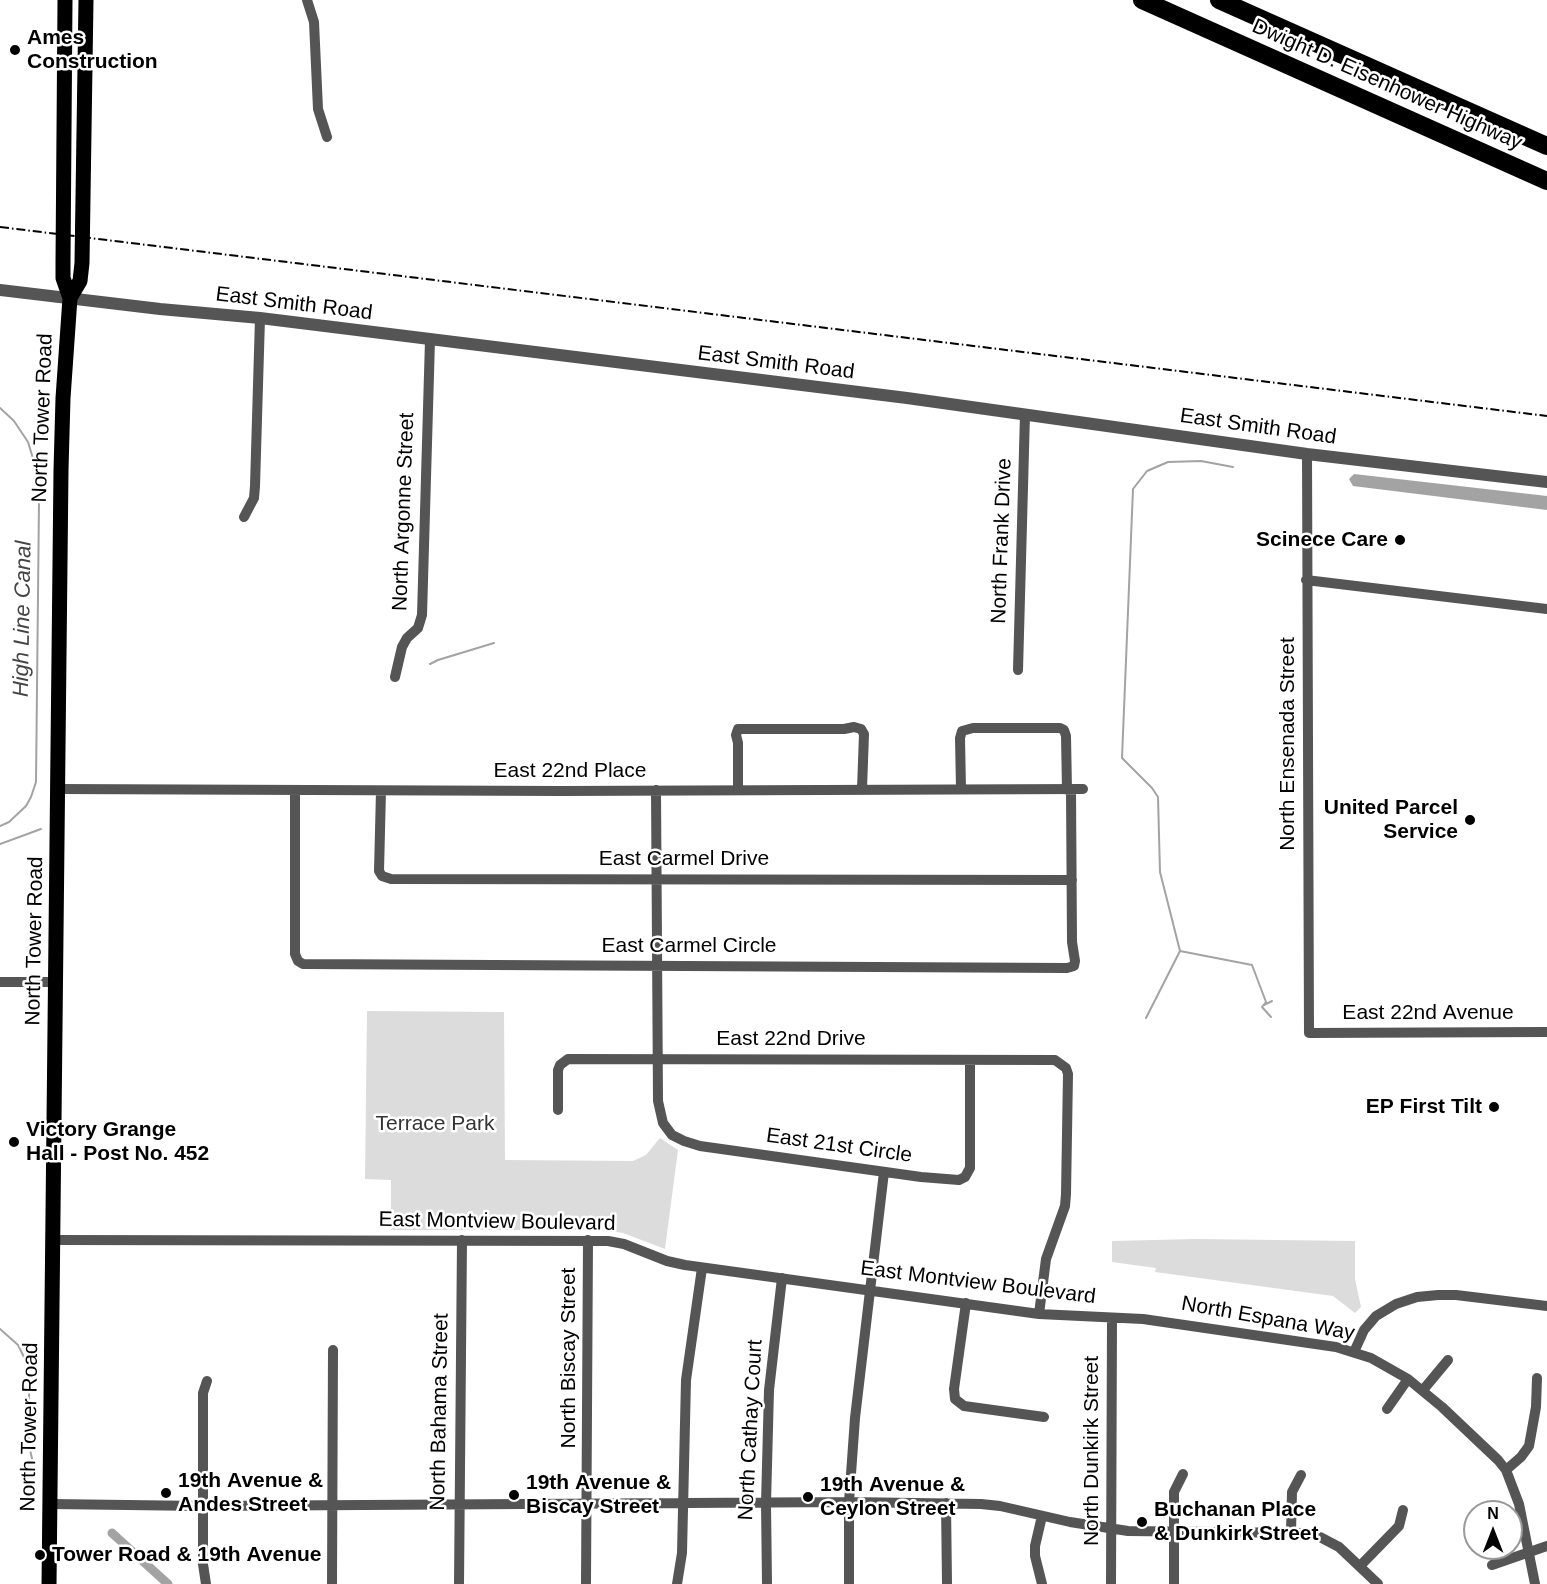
<!DOCTYPE html>
<html>
<head>
<meta charset="utf-8">
<style>
	body { margin:0 }
	#map { position:relative; width:1547px; height:1584px; overflow:hidden; background:#fff; font-family:Arial,sans-serif }
	canvas { display:block }
	.north { position:absolute; left:1463px; top:1500px; width:60px; height:60px; box-sizing:border-box; background:#fff; border:2px solid #999; border-radius:50%; rotate:0deg; font-size:16px; font-weight:700; line-height:24px; text-align:center; color:#000 }
	.north::after { content:''; display:block; margin:auto; width:21px; height:27px; background:#000; clip-path:polygon(50% 0,100% 100%,50% 72%,0 100%) }
</style>
</head>
<body>
<div id="map">
<canvas width="1547" height="1584"></canvas>
<div class="north">N</div>
</div>
<script>
const ctx = document.querySelector('canvas').getContext('2d');
ctx.lineJoin = 'round';
function paint(path, color) { ctx.fillStyle = color; ctx.fill(path, 'evenodd'); }
const poly = rows => new Path2D(rows.map(r => 'M' + r).join(''));
function stroke(path, color, width, dash) { ctx.strokeStyle = color; ctx.lineWidth = width; ctx.lineCap = dash ? 'butt' : 'round'; ctx.setLineDash(dash || []); ctx.stroke(path); }
function write(font, color, halo, rows, align = 'center') {
  ctx.font = font + ' Arial,sans-serif'; ctx.lineWidth = 5; ctx.setLineDash([]); ctx.textBaseline = 'middle'; ctx.strokeStyle = halo; ctx.fillStyle = color; for (const [text, x, y, turn = 0] of rows) {
    ctx.save(); ctx.translate(x, y); ctx.rotate((+turn || 0) * Math.PI / 180); ctx.textAlign = isNaN(turn) ? turn : align; if (halo) ctx.strokeText(text, 0, 0); ctx.fillText(text, 0, 0); ctx.restore();
  }
}
paint(poly([
	[367,1011,504,1012,505,1160,633,1161,646,1155,660,1138,678,1150,665,1249,623,1233,602,1230,391,1230,391,1180,365,1179],
	[1196,1239,1355,1241,1355,1279,1361,1307,1355,1313,1333,1296,1155,1272,1156,1268,1112,1262,1112,1241]
]), '#dcdcdc');
paint(poly([
	[1354,474,1547,496,1547,510,1353,486,1349,479]
]), '#a3a3a3');
stroke(poly([
	[0,408,14,421,28,442,35,465,39,501,36,782,31,797,26,806,9,822,0,826],
	[1233,467,1201,461,1168,462,1147,471,1133,489,1122,758,1152,788,1158,797,1160,872,1180,951,1252,965,1266,1002,1262,1007,1271,1017],
	[430,664,438,660,494,643],
	[0,844,41,829],
	[1264,1005,1272,1001],
	[1146,1018,1180,951],
	[0,1329,18,1345,27,1363,29,1379,29,1445,33,1463]
]), '#a3a3a3', 2);
stroke(poly([
	[112,1533,168,1584]
]), '#a3a3a3', 9);
stroke(poly([
	[307,0,314,22,318,109,327,137],
	[1307,454,1309,1033,1547,1032],
	[244,517,254,498,255,486,260,318],
	[1306,580,1547,609],
	[1018,670,1025,414],
	[395,677,402,647,407,638,418,628,422,615,430,340],
	[58,789,561,791,1083,789],
	[738,789,738,743,736,735,738,729,844,729,854,727,861,729,864,734,862,789],
	[961,789,960,738,962,731,973,728,1060,728,1064,730,1066,736,1067,790],
	[656,790,658,1101,663,1123,672,1135,684,1141,700,1146,921,1177,959,1180,965,1177,970,1168,970,1060],
	[295,791,295,954,298,961,303,964,1067,968,1074,966,1075,961,1072,942,1071,790],
	[381,791,379,871,382,876,391,879,1072,880],
	[0,982,55,982],
	[558,1110,558,1070,560,1065,568,1059,1055,1060,1066,1068,1068,1074,1066,1194,1065,1206,1046,1259,1039,1314],
	[53,1240,608,1241,624,1244,667,1261,685,1265,1039,1314,1143,1319,1336,1347,1371,1358,1408,1379,1442,1407,1498,1460,1506,1470,1519,1504,1535,1584],
	[966,1303,954,1389,955,1399,964,1406,1044,1417],
	[1354,1352,1364,1330,1376,1316,1396,1304,1417,1297,1438,1295,1456,1295,1547,1306],
	[1423,1390,1448,1360],
	[1387,1409,1408,1379],
	[1506,1470,1521,1457,1529,1446,1536,1407,1537,1378],
	[946,1503,947,1584],
	[51,1504,202,1506,849,1502,981,1504,1000,1506,1070,1522,1128,1531,1304,1533,1320,1537,1339,1547,1378,1584],
	[1042,1516,1035,1546,1035,1556,1042,1584],
	[1291,1532,1292,1492,1301,1475],
	[1492,1565,1547,1546],
	[1360,1566,1399,1526,1403,1510],
	[206,1584,203,1564,203,1393,207,1381],
	[332,1584,333,1350],
	[459,1584,462,1240],
	[586,1584,588,1240],
	[677,1584,682,1553,686,1380,702,1268],
	[767,1584,766,1503,769,1390,782,1278],
	[849,1584,849,1502,855,1418,884,1172],
	[1111,1584,1112,1318],
	[1174,1584,1174,1492,1183,1474]
]), '#555', 10);
stroke(poly([
	[0,290,160,309,260,318,907,398,1307,454,1547,482]
]), '#555', 12);
stroke(poly([
	[70,298,80,281,82,263,86,0],
	[49,1584,61,470,63,398,70,298,63,278,63,263,65,0]
]), '#000', 15);
stroke(poly([
	[1142,0,1547,181],
	[1219,0,1547,146]
]), '#000', 18);
stroke(poly([
	[0,227,1547,416]
]), '#000', 2, [9, 3, 1.5, 3]);
for (const [x, y, r, color] of [
	[15,50,6,"#000"],
	[1400,540,6,"#000"],
	[1470,820,6,"#000"],
	[1494,1107,6,"#000"],
	[14,1142,6,"#000"],
	[166,1493,6,"#000"],
	[514,1495,6,"#000"],
	[808,1497,6,"#000"],
	[1142,1522,6,"#000"],
	[40,1555,6,"#000"]
]) { const dot = new Path2D(); dot.arc(x, y, r, 0, 2 * Math.PI); ctx.fillStyle = color; ctx.fill(dot); stroke(dot, '#fff', 2); }
write('bold 21px', '#000', '#fff', [
	["Ames",27,38],
	["Construction",27,62],
	["Scinece Care",1388,540,"right"],
	["United Parcel",1458,808,"right"],
	["Service",1458,832,"right"],
	["EP First Tilt",1482,1107,"right"],
	["Victory Grange",26,1130],
	["Hall - Post No. 452",26,1154],
	["19th Avenue &",178,1481],
	["Andes Street",178,1505],
	["19th Avenue &",526,1483],
	["Biscay Street",526,1507],
	["19th Avenue &",820,1485],
	["Ceylon Street",820,1509],
	["Buchanan Place",1154,1510],
	["& Dunkirk Street",1154,1534],
	["Tower Road & 19th Avenue",52,1555]
], 'left');
write('21px', '#000', '#fff', [
	["Dwight D. Eisenhower Highway",1387,85,24],
	["East Smith Road",294,304,7],
	["East Smith Road",776,363,7],
	["North Tower Road",43,418,-88],
	["East Smith Road",1258,427,8],
	["North Argonne Street",404,512,-88],
	["North Frank Drive",1002,541,-88],
	["North Ensenada Street",1288,744,-90],
	["East 22nd Place",570,771],
	["East Carmel Drive",684,859],
	["North Tower Road",35,941,-89],
	["East Carmel Circle",689,946],
	["East 22nd Avenue",1428,1013],
	["East 22nd Drive",791,1039],
	["East 21st Circle",839,1146,8],
	["East Montview Boulevard",497,1222,1],
	["East Montview Boulevard",978,1283,7],
	["North Espana Way",1268,1319,10],
	["North Biscay Street",569,1358,-90],
	["North Bahama Street",440,1412,-89],
	["North Tower Road",30,1427,-89],
	["North Cathay Court",751,1430,-87],
	["North Dunkirk Street",1092,1451,-90]
]);
write('21px', '#333', '#fff', [
	["Terrace Park",435,1124]
]);
write('italic 22px', '#444', '#fff', [
	["High Line Canal",23,619,-89]
]);
</script>
</body>
</html>
